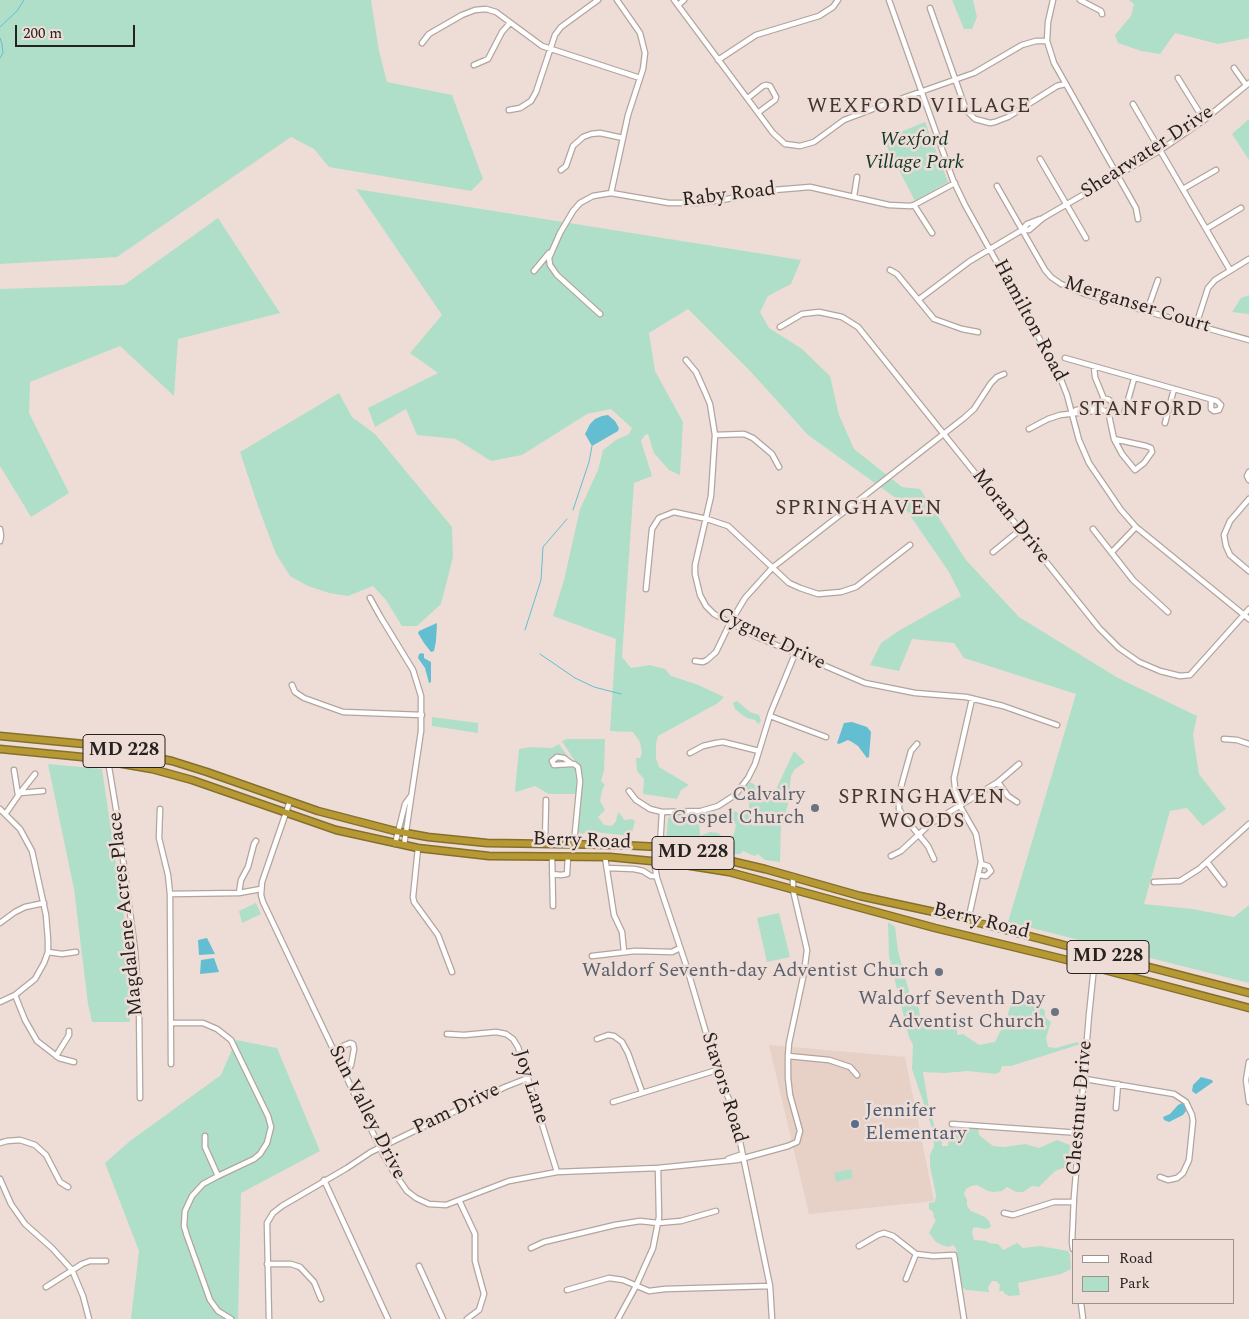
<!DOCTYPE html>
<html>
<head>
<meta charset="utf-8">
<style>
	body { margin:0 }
	#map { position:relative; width:1249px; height:1319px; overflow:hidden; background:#edddd6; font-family:Spectral,serif }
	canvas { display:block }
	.legend { position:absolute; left:1072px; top:1239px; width:162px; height:65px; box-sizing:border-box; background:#edddd6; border:1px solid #9e928d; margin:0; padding:6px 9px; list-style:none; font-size:15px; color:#27211f }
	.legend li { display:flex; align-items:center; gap:10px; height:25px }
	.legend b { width:25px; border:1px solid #9e928d }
	.scale { position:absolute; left:15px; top:25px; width:120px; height:22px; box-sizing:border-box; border:2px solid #27211f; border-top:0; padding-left:6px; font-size:15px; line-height:18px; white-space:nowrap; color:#27211f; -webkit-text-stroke:4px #edddd6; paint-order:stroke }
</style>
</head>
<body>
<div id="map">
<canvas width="1249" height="1319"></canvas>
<ul class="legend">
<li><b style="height:6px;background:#fff"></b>Road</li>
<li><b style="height:14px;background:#afdfc9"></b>Park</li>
</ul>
<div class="scale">200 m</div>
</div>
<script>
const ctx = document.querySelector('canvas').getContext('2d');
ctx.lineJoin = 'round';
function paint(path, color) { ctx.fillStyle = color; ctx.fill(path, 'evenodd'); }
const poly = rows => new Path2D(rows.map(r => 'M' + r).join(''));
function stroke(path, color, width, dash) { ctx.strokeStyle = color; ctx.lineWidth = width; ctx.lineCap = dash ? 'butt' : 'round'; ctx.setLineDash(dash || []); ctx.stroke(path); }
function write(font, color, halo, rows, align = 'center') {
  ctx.font = font + ' Spectral,serif'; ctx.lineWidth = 5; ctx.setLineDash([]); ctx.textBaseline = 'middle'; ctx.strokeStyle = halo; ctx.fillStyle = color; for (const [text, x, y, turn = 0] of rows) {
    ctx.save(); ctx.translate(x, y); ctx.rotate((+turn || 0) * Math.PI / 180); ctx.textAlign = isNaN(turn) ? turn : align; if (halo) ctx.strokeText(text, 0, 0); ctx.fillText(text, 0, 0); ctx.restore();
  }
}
paint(poly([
	[769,1045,905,1057,934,1201,809,1214]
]), '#e7d0c6');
paint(poly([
	[0,0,371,0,379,51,387,82,452,95,483,179,471,191,329,167,314,149,291,137,117,257,0,264],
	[952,0,973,0,977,17,972,29,964,29],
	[1129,0,1249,0,1249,38,1218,44,1175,33,1160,54,1141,51,1118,43,1115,35,1131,16,1134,4],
	[1249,119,1249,160,1232,134],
	[925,122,948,182,915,201,883,139],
	[356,189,801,260,791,284,768,296,760,312,769,328,802,349,830,376,839,415,854,449,902,487,920,489,966,560,1019,617,1118,678,1197,716,1193,735,1199,774,1226,809,1203,826,1187,808,1170,811,1144,904,1192,909,1234,917,1249,905,1249,983,1008,922,1076,694,964,658,954,643,912,639,899,671,870,665,881,643,900,630,961,596,949,572,900,501,808,435,751,372,688,309,649,333,655,371,683,422,680,475,669,470,654,453,648,434,645,435,641,441,652,476,634,483,622,657,631,668,650,665,665,669,671,676,696,684,724,697,718,703,658,736,656,744,656,758,659,767,689,785,681,790,677,799,643,794,644,779,637,771,636,758,640,758,642,753,640,742,633,732,610,731,616,639,553,616,564,580,580,509,598,470,603,450,616,440,629,434,632,428,611,409,587,414,522,455,491,461,456,439,417,435,406,409,375,427,368,408,438,373,410,353,442,315],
	[218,218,280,313,178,339,174,396,120,346,30,382,29,413,69,493,31,517,0,466,0,289,124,285],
	[1249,295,1249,314,1232,312,1241,298],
	[339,393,352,417,375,434,452,527,453,557,441,604,417,626,402,626,386,600,373,586,348,596,329,593,308,586,290,576,276,554,258,506,240,452],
	[737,701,750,712,759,715,761,721,758,724,755,720,747,718,741,714,735,709,733,703],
	[432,717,478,723,478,733,432,726],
	[567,739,605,739,604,771,601,781,605,785,602,790,600,801,605,810,598,817,604,825,612,826,616,821,618,812,622,816,624,820,632,819,635,821,631,836,594,832,586,832,583,834,578,832,579,814,581,804,581,771,562,741],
	[559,744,575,767,577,794,549,794,535,786,516,792,515,790,519,749,531,747,552,748],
	[794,751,805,762,794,770,791,776,788,804,784,818,784,824,781,825,780,862,765,860,758,854,754,856,743,851,740,854,734,854,700,846,666,841,668,819,671,815,699,815,700,836,710,832,718,833,726,840,731,838,734,834,736,825,732,820,730,810,737,812,742,817,749,812,749,803,742,793,750,782,773,796],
	[48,764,102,769,129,950,130,1022,92,1022,88,1004,74,889],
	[256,903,261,914,242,923,239,911],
	[779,913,790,957,767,962,757,918],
	[888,922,895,927,898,951,910,995,919,1009,920,1018,934,1024,941,1018,948,1019,952,1016,958,1018,957,1035,963,1034,979,1045,995,1042,1006,1020,1011,1004,1015,1002,1040,1006,1045,1011,1045,1017,1051,1022,1046,1038,1048,1047,1056,1048,1077,1042,1081,1044,1011,1066,1002,1066,1000,1072,995,1074,968,1071,944,1073,923,1072,929,1108,935,1127,941,1133,942,1146,948,1146,949,1136,957,1135,962,1129,967,1127,978,1128,979,1135,993,1146,1004,1147,1025,1144,1039,1148,1057,1140,1070,1145,1069,1166,1055,1171,1039,1187,1032,1186,1023,1192,1016,1192,1007,1187,1002,1191,993,1192,988,1191,977,1185,971,1186,966,1189,964,1194,967,1200,967,1206,971,1211,985,1217,989,1221,991,1226,989,1228,985,1229,974,1227,972,1232,974,1240,986,1241,989,1243,998,1244,1003,1250,1017,1243,1023,1248,1040,1246,1068,1251,1070,1255,1071,1269,1061,1274,1018,1283,1020,1295,1009,1296,1005,1294,1003,1291,999,1291,1000,1285,996,1281,992,1281,988,1287,989,1292,966,1290,962,1287,956,1248,953,1245,948,1247,942,1245,936,1242,929,1233,936,1220,934,1218,933,1212,929,1209,929,1203,935,1202,936,1195,930,1166,930,1155,934,1146,932,1128,912,1069,913,1045,909,1037,892,969,889,956],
	[236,1040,277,1048,320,1151,241,1193,238,1319,131,1319,139,1251,105,1163,130,1141,221,1075],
	[851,1169,853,1178,836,1182,834,1173]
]), '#afdfc9');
paint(poly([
	[608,415,615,421,619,428,618,431,592,446,585,434,590,424,595,419,602,416],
	[437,623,436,641,434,651,431,652,424,643,418,633,419,631],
	[422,653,424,654,424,658,431,662,431,682,429,683,425,668,418,658,419,654],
	[852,722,867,727,871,732,869,757,867,758,858,746,852,742,848,740,839,744,837,743,844,723],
	[207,938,215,954,199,955,198,940],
	[214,958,219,972,200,974,201,960],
	[1201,1077,1212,1080,1213,1082,1196,1094,1192,1091,1193,1085],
	[1182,1103,1185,1105,1186,1111,1183,1115,1169,1122,1164,1120,1163,1117,1170,1114,1178,1105]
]), '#64bed1');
stroke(poly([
	[0,27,17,11,24,0],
	[0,38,2,44,3,53,0,58],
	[573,510,589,462,592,446],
	[525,630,541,580,543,547,567,519],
	[540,654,575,678,594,687,621,694]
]), '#64bed1', 1);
const minor = poly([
	[674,0,773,133,785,144,800,146,814,142,844,120,886,104,974,73,1022,45,1036,41,1047,41],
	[889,0,953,180,965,205,1058,372,1067,395,1079,440,1089,463,1121,510,1136,527,1249,619],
	[1053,0,1048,22,1047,41,1054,63,1136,208,1138,219],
	[1080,0,1101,11,1102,14],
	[678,5,684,0],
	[930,8,965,107,967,111,975,119,990,123,995,122,1008,117,1057,86,1065,84],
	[422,43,429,34,462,15,475,10,486,9,496,12,542,46,640,78],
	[718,60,756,35,819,16,833,7,838,0],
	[474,65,488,59,502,32,510,23],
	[1234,68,1246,85],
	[1178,78,1204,120],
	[748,98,763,86,766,85,770,86,776,97,775,100,759,112],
	[1133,104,1230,270],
	[509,110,520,108,531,101,536,92,555,35,561,27,598,0],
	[1040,159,1086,238],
	[561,170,566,166,573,146,583,137,591,134,600,133,623,138],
	[997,186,1045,270,1051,277,1061,284,1085,294,1249,340],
	[1183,189,1216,170],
	[611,193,628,115,643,69,645,53,640,33,617,0],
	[854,196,857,177],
	[914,205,932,233],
	[1206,229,1241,208],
	[1022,230,1029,230,1043,218,1159,151,1204,120,1249,83],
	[890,270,897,274,934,319,962,329,978,332],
	[534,271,549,253],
	[918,300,970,261,1022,230,1027,224,1040,219],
	[1147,311,1158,280],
	[600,314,557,275,550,265,549,258,560,233,573,211,580,203,593,196,611,193,669,203,696,203,722,200,774,190,810,187,889,205,910,206,914,205,955,183],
	[1196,325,1208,288,1215,280,1249,259],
	[780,327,802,314,819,312,842,317,858,327,1099,628,1119,648,1139,662,1160,671,1180,676,1190,675,1249,609],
	[1065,358,1217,401,1221,405,1219,410,1214,411,1211,409,1211,400],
	[686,360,696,372,705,392,710,404,715,435,711,496,695,565,695,574,700,595,706,606,714,614,755,636,865,683,915,693,966,697,1003,706,1057,725],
	[1094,367,1095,377,1104,399],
	'1100 405a6 6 0 1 1 12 0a6 6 0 1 1-12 0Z',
	[1108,411,1114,439],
	[1072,413,1076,410,1100,406],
	[1124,414,1134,379],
	[1165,423,1174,389],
	[1029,429,1048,419,1060,415,1103,410],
	[715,435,744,434,753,438,772,454,779,467],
	[1114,439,1146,446,1151,448,1152,452,1144,463,1135,470,1122,454,1114,439],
	[1249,472,1247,476,1249,480],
	[1249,499,1230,521,1224,535,1226,546,1230,555,1249,571],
	[0,529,1,536,0,541],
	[1093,529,1133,580,1168,612],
	[993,552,1020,530],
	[1112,552,1136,527],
	[646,589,652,529,659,518,674,512,707,519,728,526,789,583,800,588,818,594,841,592,856,587,910,545],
	[370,598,380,616,413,670,421,696,421,731,404,845],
	[695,661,703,662,707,660,716,652,730,623,745,598,772,568,964,418,974,409,991,383,997,377,1004,374],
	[292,685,295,692,304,698,343,712,422,715],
	[770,716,826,737],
	[1224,739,1237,740,1249,744],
	[917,744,911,751,902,783,899,797,899,809,904,817,928,846,934,859],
	[690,753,703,746,716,743,723,742,759,751],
	[557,757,564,758,572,764,554,765,552,761,557,757],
	[108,761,118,821,135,950,139,1003,140,1098],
	[572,764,574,764,578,767,580,781,574,843],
	[14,770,18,795],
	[998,782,1008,796,1017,802],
	[629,791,636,800,650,809,662,812,701,811,718,806,735,795,748,778,755,764,771,712,795,654],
	[20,793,35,774],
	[290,801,262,882,261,895,263,902,383,1154,393,1171,407,1191,416,1198,429,1204,446,1205,509,1181,557,1172,658,1168,737,1160,788,1146,797,1142,800,1131,790,1095,788,1078,788,1056,789,1043,804,973,807,950,793,890,793,876],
	[0,809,20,829,32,851,46,915,48,940,48,952,44,963,35,979,15,995,0,1002],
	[160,809,159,838,168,875,170,894,171,1064],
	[662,812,660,847,654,862,657,878,687,968,717,1070,730,1102,737,1127,770,1286,772,1319],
	[6,813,20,793,43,791],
	[545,843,546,800],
	[395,844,405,804,410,797],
	[418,848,413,897,414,902,438,935,452,972],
	[552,856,553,906],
	[891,856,901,851,930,824,998,782,1019,764],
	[605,857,614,915,622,932,624,952],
	[1207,862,1224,884],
	[607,868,634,869,643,871,651,876,656,876],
	[552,874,561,875,567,874,568,856],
	[979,875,986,876,991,871,988,866,981,864],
	[1154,882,1180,881,1199,869,1249,824],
	[239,893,241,880,248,867,254,844,256,841],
	[170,894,239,893,261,889],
	[968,921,981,862,976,834,960,806,955,788,954,778,972,699],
	[0,923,15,912,25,907,44,903],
	[48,952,62,954,76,952],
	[592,956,635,951,672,952,680,948],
	[15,995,25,1020,37,1041,59,1058,74,1062],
	[172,1023,203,1023,217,1029,231,1040,268,1116,271,1127,267,1143,260,1154,254,1159,218,1176,203,1184,192,1196,185,1211,184,1226,187,1236,210,1300,218,1311,231,1319],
	[447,1034,464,1035,496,1032,506,1034,513,1039,518,1047,557,1172],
	[597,1039,608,1035,614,1036,622,1042,628,1053,642,1092],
	[333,1050,350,1043,353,1044,354,1049,351,1065,345,1076],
	[56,1056,69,1035,69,1031],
	[788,1056,829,1060,850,1067,857,1075],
	[1249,1062,1246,1080,1249,1102],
	[1085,1079,1174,1094,1186,1102,1192,1115,1193,1121,1189,1160,1183,1173,1177,1178,1168,1180,1160,1177],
	[613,1102,717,1070],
	[1116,1108,1118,1084],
	[952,1124,1080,1133],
	[205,1136,205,1147,218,1176],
	[0,1143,7,1141,20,1140,35,1145,46,1155,60,1182,68,1187],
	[728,1159,740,1155,743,1157],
	[0,1179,11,1204,25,1224,52,1248,72,1270,83,1296,89,1319],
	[324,1180,388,1319],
	[459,1200,475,1234,475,1261,484,1294,479,1310,467,1319],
	[1004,1213,1013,1215,1054,1202,1074,1202],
	[859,1246,878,1235,884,1233,893,1236,916,1254,933,1256,954,1255,964,1319],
	[531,1248,544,1242,615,1225,640,1221,658,1223,681,1221,716,1211],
	[1073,1249,1072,1242,1074,1197,1089,1015,1094,967,1099,955],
	[267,1264,291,1264,300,1267,314,1282,321,1299],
	[419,1266,443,1319],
	[906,1279,916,1254],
	[46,1287,82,1264,90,1261,106,1261],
	[567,1290,609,1278,623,1280,649,1291,665,1289,770,1286],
	[1081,1303,1083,1319],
	[269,1319,267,1223,273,1213,282,1206,347,1168,371,1152,505,1087,528,1078],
	[618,1319,636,1286,653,1248,659,1217,658,1168]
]);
const highway = poly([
	[0,736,95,745,172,761,207,772,318,811,395,831,428,837,487,843,620,845,660,847,705,855,765,869,860,896,948,915,1249,993],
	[0,749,82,757,152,769,192,780,336,830,418,848,489,856,610,857,672,863,729,872,935,928,1063,959,1249,1008]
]);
stroke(minor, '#b3a49d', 7);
stroke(highway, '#856f2d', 9);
stroke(minor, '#fff', 4.5);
stroke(highway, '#b79934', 6);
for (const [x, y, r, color] of [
	[815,808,5,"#6b7280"],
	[939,972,5,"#6b7280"],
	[1055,1012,5,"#6b7280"],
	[855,1124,5,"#5c6f8a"]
]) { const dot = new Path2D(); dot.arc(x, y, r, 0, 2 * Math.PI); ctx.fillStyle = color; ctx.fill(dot); stroke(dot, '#edddd6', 2); }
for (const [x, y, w] of [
	[124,751,82],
	[693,853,82],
	[1108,957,82]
]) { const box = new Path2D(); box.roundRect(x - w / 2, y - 16.5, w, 33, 4); ctx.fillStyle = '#edddd6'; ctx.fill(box); stroke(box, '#27211f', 1); }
write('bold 19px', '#27211f', null, [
	["MD 228",124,751],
	["MD 228",693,853],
	["MD 228",1108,957]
]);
write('italic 20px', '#113527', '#edddd6', [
	["Wexford",914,141],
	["Village Park",914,164]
]);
write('20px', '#27211f', '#edddd6', [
	["Shearwater Drive",1148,153,-33],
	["Raby Road",729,196,-7],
	["Merganser Court",1137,306,17],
	["Hamilton Road",1029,321,62],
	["Moran Drive",1010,517,52],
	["Cygnet Drive",771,640,26],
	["Berry Road",582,842,2],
	["Magdalene Acres Place",127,914,-96],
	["Berry Road",981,922,14],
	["Joy Lane",530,1087,72],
	["Stavors Road",723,1088,73],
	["Chestnut Drive",1081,1108,-85],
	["Pam Drive",457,1110,-26],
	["Sun Valley Drive",366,1113,63]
]);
write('20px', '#5b616d', '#edddd6', [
	["Calvalry",805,796],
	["Gospel Church",805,819],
	["Waldorf Seventh-day Adventist Church",929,972],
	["Waldorf Seventh Day",1045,1000],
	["Adventist Church",1045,1023]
], 'right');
write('20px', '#4e5e75', '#edddd6', [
	["Jennifer",865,1112],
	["Elementary",865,1135]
], 'left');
ctx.letterSpacing = '1px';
write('21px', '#433631', '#edddd6', [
	["WEXFORD VILLAGE",919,108],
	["STANFORD",1141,411],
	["SPRINGHAVEN",859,510],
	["SPRINGHAVEN",922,799],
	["WOODS",922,823]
]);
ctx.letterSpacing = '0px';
</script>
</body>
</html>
